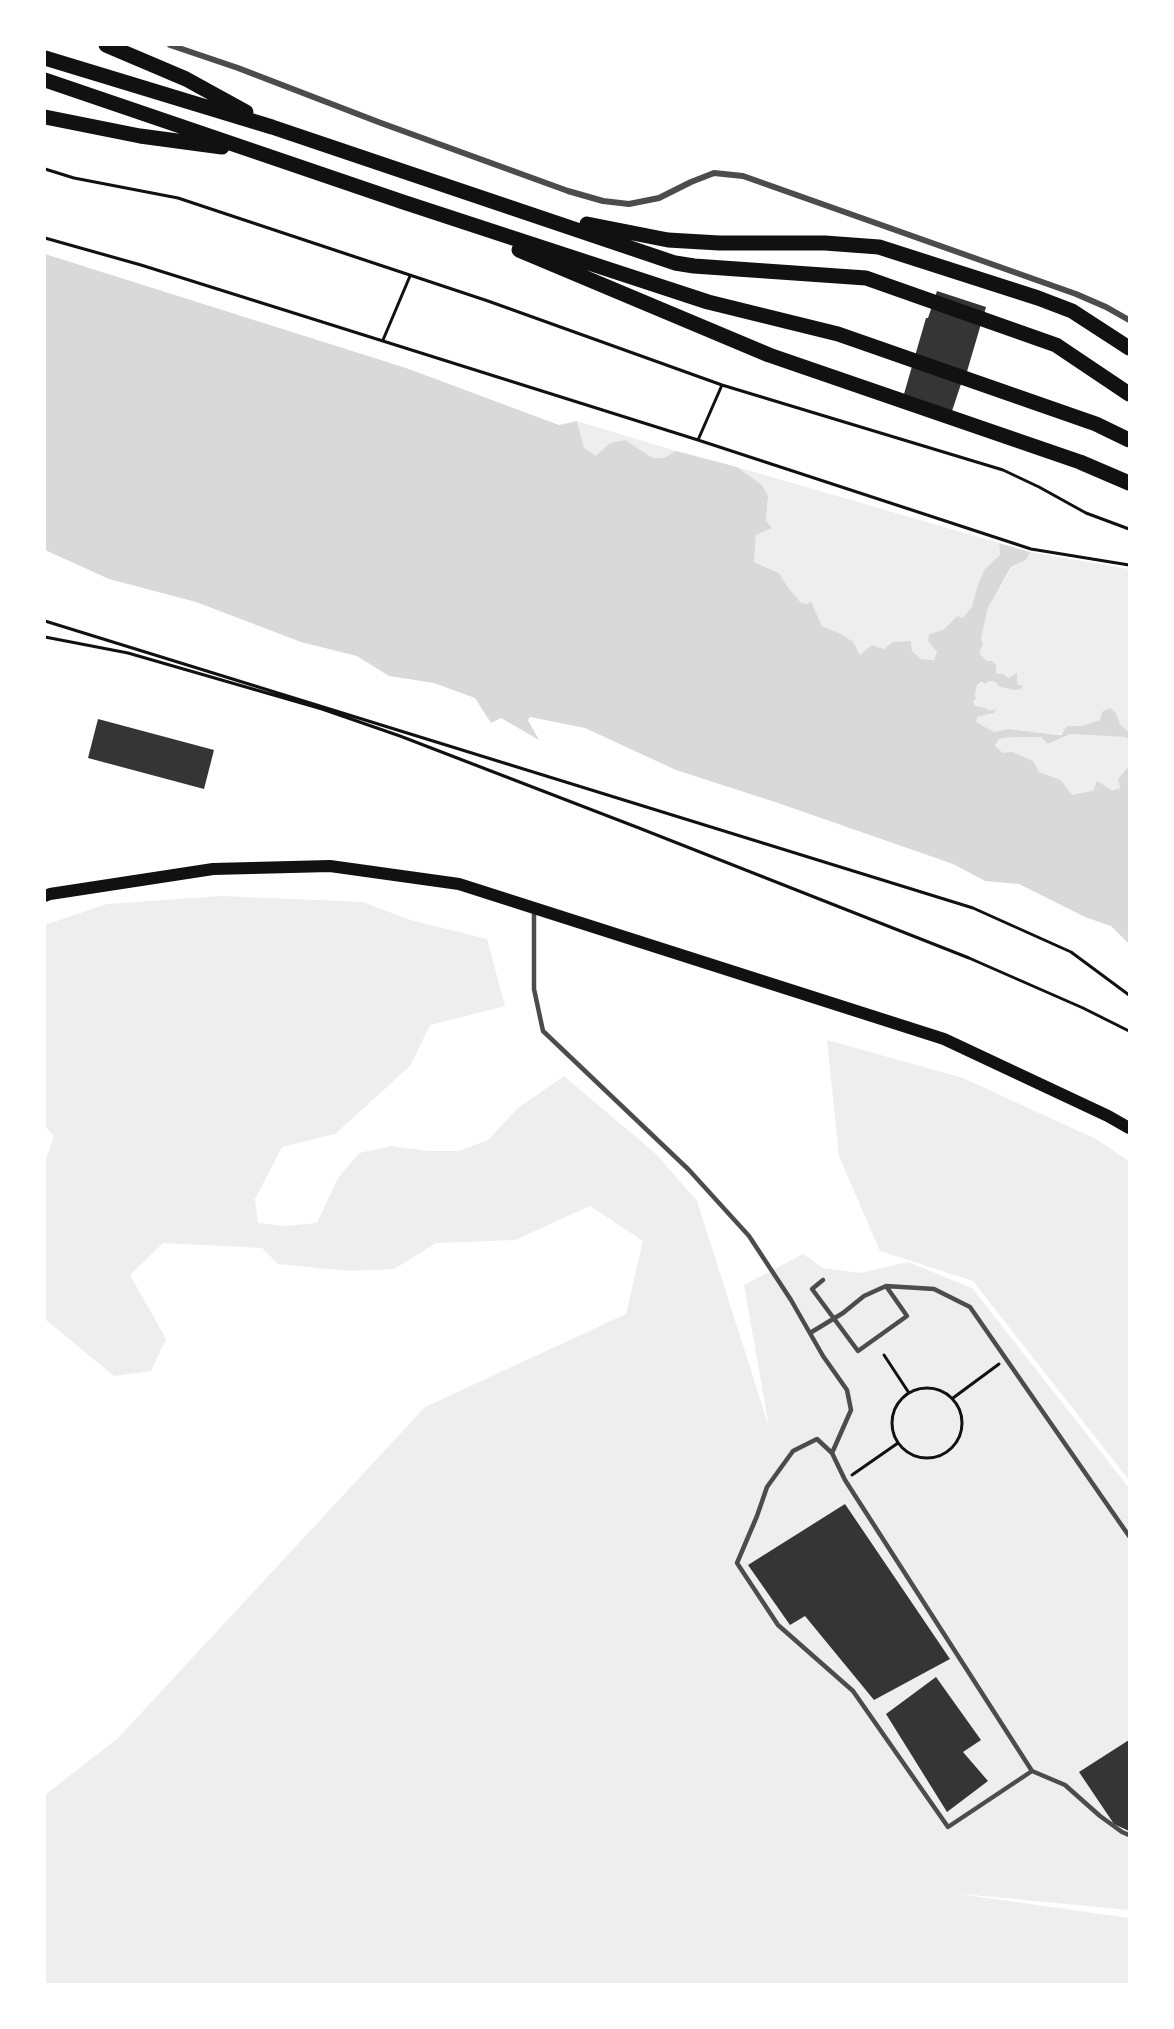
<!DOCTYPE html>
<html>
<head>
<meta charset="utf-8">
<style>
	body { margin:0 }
	#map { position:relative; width:1174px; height:2029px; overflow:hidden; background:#fff; font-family:"Archivo Narrow",sans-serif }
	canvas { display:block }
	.frame { position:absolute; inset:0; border:46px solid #fff; pointer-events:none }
</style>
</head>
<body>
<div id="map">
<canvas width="1174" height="2029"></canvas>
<div class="frame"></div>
</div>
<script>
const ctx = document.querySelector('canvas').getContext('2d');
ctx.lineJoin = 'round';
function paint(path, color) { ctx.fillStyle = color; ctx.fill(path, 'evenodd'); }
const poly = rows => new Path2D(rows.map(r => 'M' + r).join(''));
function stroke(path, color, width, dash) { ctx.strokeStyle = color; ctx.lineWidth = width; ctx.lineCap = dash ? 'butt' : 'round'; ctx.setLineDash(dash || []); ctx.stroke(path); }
paint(poly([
	[577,421,676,451,664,458,653,458,625,440,610,443,596,457,584,448],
	[737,467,999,543,1000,555,985,569,978,584,972,606,963,618,957,616,943,630,928,641,937,652,934,660,921,659,912,651,911,642,884,649,872,645,860,656,839,633,822,626,811,601,807,604,801,603,787,586,779,573,754,562,756,535,766,521,768,496,762,485],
	[1030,552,1129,569,1129,732,1120,724,1116,713,1083,727,1077,725,1057,735,1009,729,994,732,976,722,976,718,982,715,989,715,995,709,989,712,975,706,973,701,976,699,975,694,977,685,988,681,1023,685,1017,684,1017,674,1008,678,996,674,994,670,980,654,980,650,983,644,981,638,988,608,1012,567,1026,560],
	[1070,734,1125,737,1129,740,1129,766,1118,779,1120,788,1072,795,1061,780,1039,772,1003,753,995,746,999,739,1013,737,1041,737,1049,744],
	[222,896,363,902,410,920,487,939,505,1006,430,1025,410,1066,335,1134,282,1147,255,1199,258,1223,286,1226,317,1223,338,1178,359,1153,392,1146,427,1151,459,1151,488,1140,518,1108,564,1076,656,1154,697,1201,769,1427,744,1285,803,1254,823,1268,860,1273,908,1262,972,1288,1129,1488,1129,1910,952,1893,1129,1918,1129,1984,45,1984,45,1795,118,1738,425,1407,626,1314,643,1241,590,1206,515,1240,436,1243,394,1269,350,1271,278,1264,262,1248,163,1243,130,1275,166,1339,151,1371,114,1376,45,1319,45,1161,54,1136,45,1126,45,925,107,904],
	[827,1040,963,1078,1096,1139,1129,1161,1129,1480,973,1281,880,1251,839,1156]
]), '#eee');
paint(poly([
	[45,254,406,368,559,425,577,421,584,448,596,456,610,443,625,440,653,458,664,458,676,451,737,467,762,485,768,496,766,521,772,528,756,535,754,562,779,573,787,586,801,603,807,604,811,601,822,626,839,633,853,642,860,655,872,645,884,649,893,642,911,641,912,651,921,659,934,660,937,652,928,641,929,634,943,630,957,616,963,618,972,606,978,584,985,569,1000,555,999,543,1030,552,1026,560,1011,567,988,608,981,638,983,644,980,650,980,654,987,661,992,661,996,665,996,674,1003,674,1008,678,1017,673,1017,684,1023,686,1021,689,1014,690,998,686,996,682,989,681,985,684,982,682,977,685,975,694,976,699,973,701,975,706,986,708,989,711,996,709,994,713,977,717,976,722,994,732,1009,729,1057,735,1061,735,1067,726,1083,726,1100,720,1102,712,1110,708,1116,713,1120,724,1129,732,1129,740,1125,737,1070,734,1048,744,1041,737,1013,737,999,739,995,746,1003,753,1012,752,1033,761,1039,772,1061,780,1072,795,1093,791,1097,781,1112,790,1120,788,1118,779,1129,766,1129,944,1111,926,1085,917,1019,884,985,881,953,864,778,803,676,770,585,728,530,717,528,720,539,740,501,718,491,723,475,698,434,683,389,676,357,656,301,642,196,602,109,579,45,550]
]), '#d9d9d9');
paint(poly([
	[937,291,986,307,963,385,961,384,952,411,904,394,926,318,928,318],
	[98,719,214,750,204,789,88,758],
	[845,1504,950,1659,874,1700,805,1616,790,1625,748,1565],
	[936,1677,981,1740,963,1752,988,1781,947,1812,886,1714],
	[1129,1740,1129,1831,1114,1824,1079,1772]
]), '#353535');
stroke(poly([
	[45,169,74,178,178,198,488,301,722,385,1003,470,1039,487,1086,513,1129,529],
	[45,238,141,265,698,440,1031,549,1129,565],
	[383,340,410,276],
	[698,440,722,385],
	[45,621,973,908,1071,952,1129,995],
	[45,637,128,653,322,709,400,736,639,828,969,958,1083,1008,1129,1031],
	[884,1355,909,1393],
	'892 1423a35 35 0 1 1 70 0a35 35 0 1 1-70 0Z',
	[953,1398,999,1364],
	[852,1475,898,1443]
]), '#111', 3);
stroke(poly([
	[534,910,534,989,543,1031,689,1170,749,1236,791,1300,823,1356,847,1390,851,1410,832,1453,845,1480,1032,1771,1065,1785,1100,1816,1122,1832,1129,1835],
	[823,1280,812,1289,858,1351,907,1316,886,1286],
	[810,1333,843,1313,864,1296,886,1286,934,1289,970,1307,1129,1536],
	[832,1453,817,1439,793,1451,767,1487,757,1516,737,1563,778,1625,853,1691,948,1827,1032,1771]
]), '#4c4c4c', 4.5);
stroke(poly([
	[170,45,238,68,381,123,568,191,603,201,629,204,659,198,691,182,714,173,743,176,1076,294,1106,307,1129,320]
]), '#4c4c4c', 6);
stroke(poly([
	[45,896,50,894,213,869,330,866,459,884,944,1039,1108,1116,1129,1128]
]), '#111', 12);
stroke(poly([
	[106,45,186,79,246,112],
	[45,58,272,127,675,263,694,266,866,278,1056,345,1129,394],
	[45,80,403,202,708,302,838,334,1096,424,1129,440],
	[45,117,140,136,222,147],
	[587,224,668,240,719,243,825,243,879,247,1038,298,1072,311,1129,348],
	[519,250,769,355,1080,462,1129,483]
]), '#111', 15);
</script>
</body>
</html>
